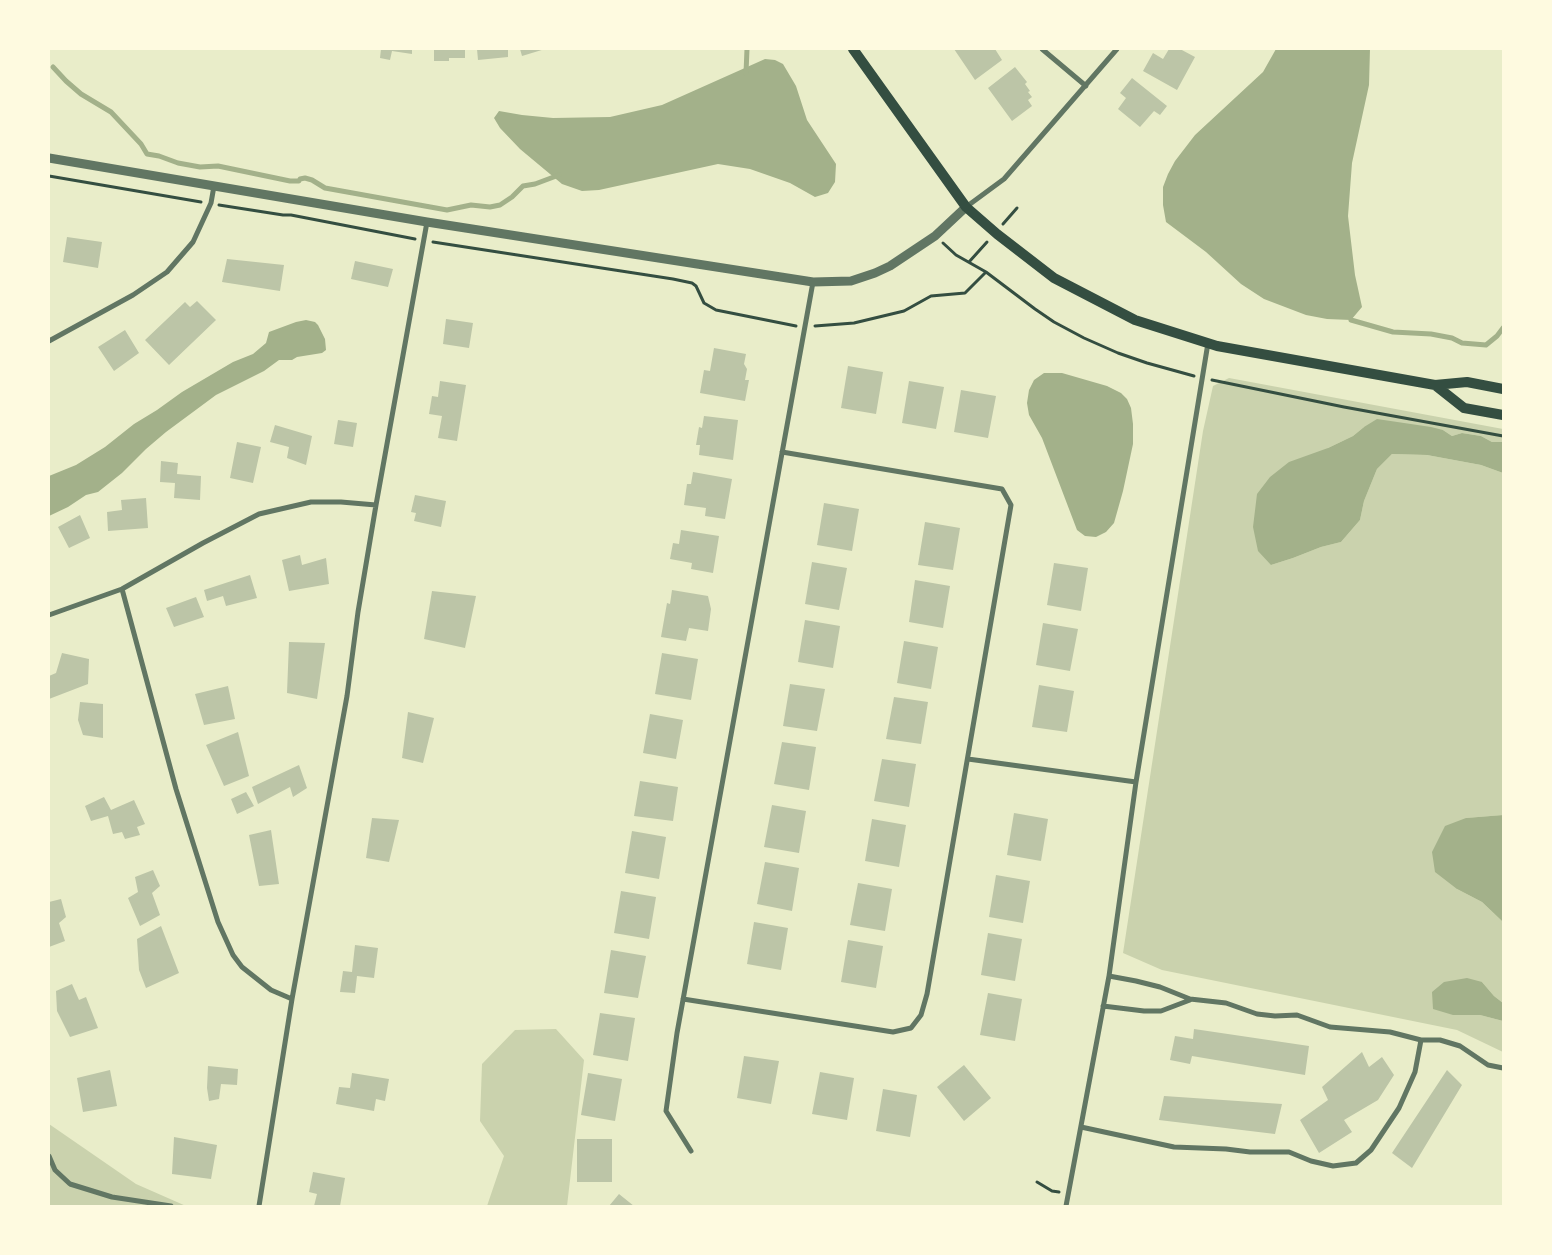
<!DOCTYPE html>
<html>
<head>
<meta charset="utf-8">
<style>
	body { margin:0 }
	#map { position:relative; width:1552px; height:1255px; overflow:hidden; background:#e9edc9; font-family:Mulish,sans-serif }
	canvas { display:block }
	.frame { position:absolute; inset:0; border:50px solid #fefae0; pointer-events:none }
</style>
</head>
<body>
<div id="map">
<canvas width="1552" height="1255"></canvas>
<div class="frame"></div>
</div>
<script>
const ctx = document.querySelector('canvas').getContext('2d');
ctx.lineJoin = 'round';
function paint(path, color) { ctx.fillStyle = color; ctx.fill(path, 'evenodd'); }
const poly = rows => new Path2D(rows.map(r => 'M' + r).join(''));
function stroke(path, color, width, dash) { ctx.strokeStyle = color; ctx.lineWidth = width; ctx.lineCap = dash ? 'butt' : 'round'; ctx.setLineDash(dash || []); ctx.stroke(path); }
paint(poly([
	[1229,378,1503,429,1503,442,1492,442,1481,436,1462,433,1452,436,1443,430,1364,427,1353,436,1328,448,1271,565,1293,558,1321,547,1341,542,1360,520,1364,501,1377,469,1392,454,1427,455,1481,465,1503,473,1503,815,1466,818,1457,889,1482,902,1503,922,1503,1003,1494,996,1482,982,1453,1015,1480,1015,1503,1021,1503,1052,1457,1030,1162,970,1123,953,1203,431,1213,386],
	[556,1029,584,1060,567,1206,487,1206,504,1156,480,1121,482,1064,515,1030],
	[49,1124,136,1184,186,1206,49,1206]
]), '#cad2ad');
paint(poly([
	[1276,49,1370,49,1369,85,1352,163,1348,216,1355,275,1362,307,1351,320,1327,319,1306,315,1264,299,1241,284,1206,252,1166,222,1163,205,1163,187,1168,174,1175,161,1195,135,1263,72],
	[765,59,775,60,783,64,796,86,807,120,836,164,835,182,828,193,815,197,790,183,750,169,718,164,599,190,582,191,562,184,520,149,500,128,494,118,499,111,522,115,553,118,610,117,662,105],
	[306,320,315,322,318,325,325,339,326,350,322,353,297,357,292,360,279,360,264,371,216,395,166,432,146,449,122,473,98,492,86,495,68,507,49,516,49,476,76,465,105,447,134,424,157,410,182,392,233,362,253,354,266,343,269,332,296,322],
	[1044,373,1062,373,1107,386,1121,393,1127,399,1131,408,1133,424,1133,444,1123,491,1114,523,1106,532,1096,537,1085,536,1077,530,1042,438,1029,415,1027,403,1029,390,1034,380],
	[1377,419,1431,427,1443,430,1452,436,1462,433,1481,436,1492,442,1503,442,1503,473,1481,465,1427,455,1392,454,1377,469,1364,501,1360,520,1341,542,1321,547,1293,558,1271,565,1258,551,1253,527,1257,494,1270,477,1289,462,1328,448,1353,436,1364,427],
	[1503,815,1503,922,1482,902,1457,889,1435,872,1432,852,1445,826,1466,818],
	[1467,978,1482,982,1494,996,1503,1003,1503,1021,1480,1015,1453,1015,1433,1009,1432,992,1444,982]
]), '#a3b18a');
stroke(poly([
	[53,67,66,81,81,94,111,112,141,144,147,154,159,156,178,163,200,167,218,166,290,181,299,181,300,179,305,178,312,180,325,188,447,210,471,205,490,207,500,205,512,197,523,186,535,184,559,175],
	[746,73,747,49],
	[1351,320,1393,332,1431,334,1452,338,1462,343,1486,345,1497,336,1503,328]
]), '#a3b18a', 5);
paint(poly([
	[381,49,412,49,412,54,392,51,390,60,380,58],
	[434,49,465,49,465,58,449,58,449,61,434,61],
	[477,49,508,49,508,57,478,60],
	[520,49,545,49,522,56],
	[954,49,995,49,1002,60,975,80],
	[1169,49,1180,49,1195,57,1177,90,1143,71,1153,53,1163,59],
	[1015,67,1027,82,1025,84,1030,91,1028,92,1032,97,1028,100,1032,106,1012,121,988,88],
	[1132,78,1167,106,1160,115,1154,111,1140,127,1118,109,1126,98,1120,93],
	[67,237,102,242,98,268,63,262],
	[227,259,284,265,280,291,222,282],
	[355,261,393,269,388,287,351,279],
	[197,301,216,320,169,365,145,340,185,302,190,307],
	[446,319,473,323,469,348,443,344],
	[125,330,139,353,114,371,98,347],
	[714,348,746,354,744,364,747,369,745,380,749,380,745,401,700,393,704,370,710,371],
	[848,366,883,372,876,414,841,408],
	[440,381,466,385,457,441,438,438,442,416,429,414,432,396,438,397],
	[909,381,944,387,936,429,902,423],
	[961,390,996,396,988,438,954,432],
	[704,416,738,420,733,460,699,455,700,445,696,445,699,427,702,428],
	[338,420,357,423,353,447,334,444],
	[275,425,312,436,306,465,287,458,289,447,270,442],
	[237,442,261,447,253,483,230,478],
	[161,461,178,463,177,474,201,476,200,500,174,498,175,483,160,482],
	[693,472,732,479,725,519,705,516,706,508,684,505,687,484,691,484],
	[415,495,446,501,441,527,414,521,416,513,411,512],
	[146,498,148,528,108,531,107,512,122,510,121,500],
	[824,503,859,509,852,551,817,545],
	[80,515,90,538,69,548,58,527],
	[925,522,960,528,953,570,918,565],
	[681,530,719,536,713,573,691,569,692,563,670,559,673,543,679,544],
	[300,555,302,565,326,558,329,584,289,591,282,560],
	[812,562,847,568,839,610,805,604],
	[1054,563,1088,568,1081,611,1047,605],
	[250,575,257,598,226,606,223,596,207,601,204,590],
	[915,580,950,586,943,628,909,622],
	[672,590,708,596,711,609,708,631,689,628,686,641,661,637,667,603,670,604],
	[432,591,476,596,465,648,424,639],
	[196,597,204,617,174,627,166,608],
	[805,620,840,626,833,668,798,662],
	[1043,623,1078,629,1070,671,1036,665],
	[904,641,938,647,931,689,897,683],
	[289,642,325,643,317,699,287,693],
	[62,653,89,659,88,684,49,699,49,676,56,673],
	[662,653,698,659,691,700,655,694],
	[790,684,825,689,817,731,783,726],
	[1039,685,1074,691,1067,732,1032,727],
	[228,686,235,719,204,725,195,694],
	[894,697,928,702,921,744,886,739],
	[80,702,103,704,103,738,83,735,78,720],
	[408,712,434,718,423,763,402,758],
	[650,714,683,720,676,759,643,753],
	[238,732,249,776,224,786,206,745],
	[782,742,816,747,809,790,774,784],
	[882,759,916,764,909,807,874,801],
	[299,765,307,788,293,797,290,787,258,804,252,787],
	[640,781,678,787,673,821,634,816],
	[246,792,254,806,237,814,231,799],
	[104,797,111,810,134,800,145,824,137,827,140,835,125,839,122,832,113,834,108,816,91,821,85,806],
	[772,805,806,811,799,853,764,847],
	[1014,813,1048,819,1041,861,1007,855],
	[372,818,399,820,389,862,366,858],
	[872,819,906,825,899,867,865,861],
	[271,830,279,884,259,886,249,835],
	[632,831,666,837,659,879,625,873],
	[765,862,799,868,792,911,757,904],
	[153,870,160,886,152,893,160,915,140,926,128,898,138,892,135,877],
	[996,875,1030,881,1023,923,989,917],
	[858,883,892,889,885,931,850,925],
	[621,891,656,897,649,939,614,933],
	[61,899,66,917,59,923,65,941,49,947,49,902],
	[754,922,788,928,781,970,747,964],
	[161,926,179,973,146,988,139,970,137,939],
	[988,933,1022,939,1015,981,981,975],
	[848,940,883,946,876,988,841,982],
	[355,945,378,948,374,978,357,976,355,993,340,992,343,971,352,972],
	[611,950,646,956,638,998,604,993],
	[72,984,79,1000,86,997,98,1028,70,1037,57,1011,56,991],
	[988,993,1022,999,1015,1041,980,1035],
	[600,1013,635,1018,628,1061,593,1055],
	[1194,1029,1309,1046,1305,1075,1192,1056,1190,1064,1170,1060,1175,1036,1193,1039],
	[1362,1052,1369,1067,1382,1057,1394,1075,1378,1100,1344,1120,1352,1132,1319,1153,1300,1120,1328,1100,1322,1087],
	[744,1056,779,1061,771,1104,737,1098],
	[964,1065,991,1098,964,1121,937,1087],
	[208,1066,238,1069,237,1085,221,1084,219,1099,209,1101,207,1088],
	[110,1070,117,1106,83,1112,77,1078],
	[1447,1070,1462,1085,1412,1168,1392,1153],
	[820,1072,854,1078,847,1120,812,1114],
	[352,1073,389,1079,385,1101,376,1099,374,1111,336,1104,339,1087,350,1088],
	[588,1073,622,1079,615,1121,581,1115],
	[883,1089,917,1095,910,1137,876,1131],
	[1164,1096,1282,1104,1275,1134,1159,1120],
	[174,1137,217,1145,211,1179,172,1174],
	[577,1139,612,1139,612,1182,577,1182],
	[313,1172,345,1178,340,1206,314,1206,317,1194,309,1192],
	[619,1194,634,1206,609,1206]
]), '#bcc5a7');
stroke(poly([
	[49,176,201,202],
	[219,205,283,215,291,215,415,239],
	[1003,224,1017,208],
	[433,242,673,279,692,283,696,286,704,303,716,310,796,326],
	[943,243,956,255,986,272],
	[969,262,987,242],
	[815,326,854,323,904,311,931,296,965,293,986,272,1035,309,1054,322,1084,338,1118,353,1147,363,1194,376],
	[1212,380,1344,407,1503,436],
	[1037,1182,1052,1191,1059,1192]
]), '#344e41', 3);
stroke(poly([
	[1042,49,1086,86],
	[966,207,1004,179,1117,49],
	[49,341,133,295,167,272,193,242,211,203,214,186],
	[122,589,176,789,218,922,233,955,242,967,271,990,292,999],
	[49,615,122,589,203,543,259,514,311,502,341,502,376,505],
	[968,759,1136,782],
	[1109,976,1136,981,1160,987,1190,999,1226,1003,1257,1014,1275,1016,1297,1015,1330,1027,1390,1032,1421,1040,1440,1040,1460,1046,1488,1065,1503,1068],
	[683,999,893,1032,911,1028,921,1015,927,994,1011,505,1002,489,782,452],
	[1103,1006,1144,1011,1161,1011,1190,1000],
	[1081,1127,1174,1147,1226,1149,1250,1152,1289,1152,1311,1161,1333,1166,1356,1163,1371,1150,1399,1108,1415,1072,1421,1040],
	[691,1151,666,1111,677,1033,813,282],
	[49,1156,55,1170,70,1184,112,1197,171,1206],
	[259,1206,292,999,347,696,358,612,376,505,427,222],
	[1066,1206,1109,976,1136,782,1208,343]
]), '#617663', 5);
stroke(poly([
	[49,158,427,222,813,282,851,281,875,273,890,266,935,236,966,207]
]), '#617663', 9);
stroke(poly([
	[853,49,966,207,997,234,1054,278,1135,320,1217,346,1435,385,1467,382,1503,389],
	[1435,385,1464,408,1503,415]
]), '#344e41', 10);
</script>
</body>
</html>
